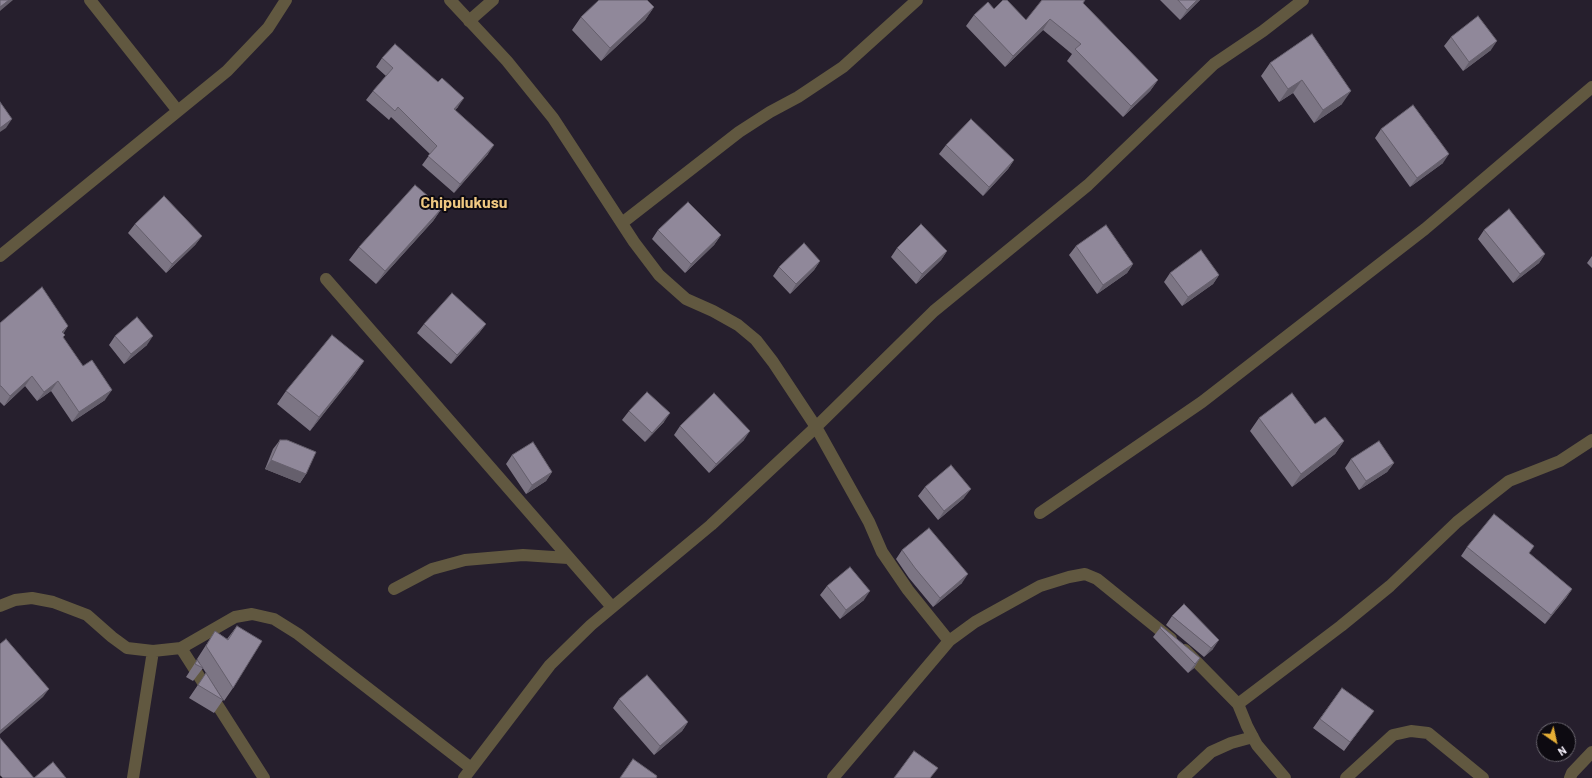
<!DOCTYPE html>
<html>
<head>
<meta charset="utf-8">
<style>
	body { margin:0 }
	#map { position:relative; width:1592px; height:778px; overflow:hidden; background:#261f2d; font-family:Barlow,sans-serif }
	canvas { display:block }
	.north { position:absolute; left:1536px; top:722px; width:40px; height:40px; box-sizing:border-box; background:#0d0a11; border:1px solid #69656e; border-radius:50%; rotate:146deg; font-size:11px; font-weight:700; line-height:16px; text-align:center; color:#f3eef9 }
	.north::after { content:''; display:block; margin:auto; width:14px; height:18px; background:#e4ad35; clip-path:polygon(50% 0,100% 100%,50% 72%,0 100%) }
</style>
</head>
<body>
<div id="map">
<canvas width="1592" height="778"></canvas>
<div class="north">N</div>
</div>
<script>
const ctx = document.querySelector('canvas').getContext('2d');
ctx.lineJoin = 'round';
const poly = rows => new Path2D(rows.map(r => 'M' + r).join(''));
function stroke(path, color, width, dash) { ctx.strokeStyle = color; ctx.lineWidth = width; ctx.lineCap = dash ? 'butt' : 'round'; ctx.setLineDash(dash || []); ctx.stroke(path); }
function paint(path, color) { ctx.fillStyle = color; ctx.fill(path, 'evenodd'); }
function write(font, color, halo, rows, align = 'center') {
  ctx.font = font + ' Barlow,sans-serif'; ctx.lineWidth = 4; ctx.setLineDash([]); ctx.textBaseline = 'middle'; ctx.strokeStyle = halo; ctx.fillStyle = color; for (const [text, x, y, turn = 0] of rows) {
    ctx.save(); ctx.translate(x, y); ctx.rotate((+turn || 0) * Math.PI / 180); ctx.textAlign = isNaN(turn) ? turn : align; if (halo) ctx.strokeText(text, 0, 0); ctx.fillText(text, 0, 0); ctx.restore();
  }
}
stroke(poly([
	[90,0,178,111],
	[450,0,507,61,553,118,634,242,659,275,686,299,713,311,738,325,756,340,773,362,816,427,869,522,882,552,908,590,949,641],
	[469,21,493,0],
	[622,223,739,132,770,112,798,97,843,67,917,0],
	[0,256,227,71,268,28,286,0],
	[326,279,612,607],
	[1040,513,1202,402,1425,229,1592,87],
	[394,589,432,569,465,560,523,555,568,558],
	[0,606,15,600,32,598,53,602,87,615,112,637,127,648,153,651,181,648,235,617,252,614,274,619,298,634,471,768],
	[181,648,264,778],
	[1185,650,1238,704,1247,726,1257,745,1285,778],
	[1238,704,1341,626,1390,586,1457,522,1509,481,1560,461,1592,440],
	[133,778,153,651],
	[464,778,550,665,591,625,711,525,816,427,934,311,1088,185,1214,64,1263,31,1303,0],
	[833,778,949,641,975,622,1040,586,1069,577,1085,574,1097,579,1171,639],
	[1183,778,1211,752,1231,743,1253,737],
	[1346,778,1393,735,1411,731,1428,733,1483,778],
	[1570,778,1572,773,1592,752]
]), '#615840', 12);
paint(poly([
	[1160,0,1200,0,1180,20],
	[1083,3,1158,80,1150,91,1123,117,1067,61,1072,54,1043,30,1005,67,966,26,974,15,994,9,1026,20],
	[654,7,645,20,601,61,572,30,581,17],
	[1312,34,1342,104,1314,123,1293,93,1279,102,1261,76,1270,63],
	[1451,37,1491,50,1463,71,1444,46],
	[382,58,458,107,455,110,488,154,454,193,422,165,430,154,391,117,389,120,366,100,373,91,386,76,376,67],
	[1381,129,1443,163,1410,187,1375,138],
	[946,145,1014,160,1008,169,983,196,939,154],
	[442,208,433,221,376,284,349,260,359,247],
	[135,224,202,236,195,245,166,273,128,233],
	[658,230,721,235,714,245,685,273,652,239],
	[1484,230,1545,254,1539,263,1513,283,1478,239],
	[1076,246,1133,264,1127,273,1097,294,1069,255],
	[897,248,947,251,941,260,916,284,891,257],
	[1592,256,1592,268,1587,263],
	[820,261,814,270,790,294,773,276,779,267],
	[1170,273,1219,275,1213,284,1182,306,1164,282],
	[0,323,68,326,63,333,63,338,105,400,72,422,51,391,37,401,25,386,4,406,0,402],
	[424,324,486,324,479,333,451,364,417,333],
	[115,336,147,345,124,364,109,345],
	[364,361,355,374,310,431,277,404,286,391],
	[629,411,664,422,645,442,622,420],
	[1259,418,1344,441,1335,454,1292,487,1250,431],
	[680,426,744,440,709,473,674,435],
	[280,440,306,474,300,483,265,469,273,449],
	[512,455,552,472,546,481,526,494,506,464],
	[1351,459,1394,463,1387,472,1359,490,1345,468],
	[925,487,964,498,938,520,918,496],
	[1534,546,1529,553,1572,589,1566,598,1545,624,1461,556,1467,547],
	[902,550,962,583,933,607,909,578,896,559],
	[827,586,864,600,840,619,820,595],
	[1172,616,1213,649,1204,657,1166,625],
	[237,626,233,688,224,701,197,659,215,631,227,639],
	[1160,628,1200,658,1194,668,1188,673,1153,637],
	[197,660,203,668,193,681,186,677],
	[206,673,223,700,214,713,189,698],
	[1342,688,1367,720,1344,751,1313,728],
	[619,699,688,722,682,731,654,755,613,708]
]), '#7c7584');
paint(poly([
	[9,0,13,0,0,11,0,7],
	[1197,0,1200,0,1180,20,1187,10],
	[654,7,645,20,601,61,610,48],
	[1050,19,1043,30,1005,67,1013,56],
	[1497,41,1491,50,1463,71,1469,62],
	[1158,80,1150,91,1123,117,1131,106],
	[1302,80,1293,93,1279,102,1288,89],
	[1351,91,1342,104,1314,123,1323,110],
	[464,98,458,107,447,118,454,109],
	[12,119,6,128,0,132,0,128],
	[494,145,488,154,454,193,460,184],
	[1449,154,1443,163,1410,187,1417,178],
	[1014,160,1008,169,983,196,989,187],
	[442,208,433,221,376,284,385,271],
	[721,235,714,245,685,273,691,264],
	[202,236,195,245,166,273,172,264],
	[947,251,941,260,916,284,922,274],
	[1545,254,1539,263,1513,283,1520,274],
	[820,261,814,270,790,294,796,284],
	[1133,264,1127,273,1097,294,1103,285],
	[1219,275,1213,284,1182,306,1188,297],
	[486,324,479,333,451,364,457,355],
	[68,326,62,336,62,332],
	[153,336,147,345,124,364,131,354],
	[364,361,355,374,310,431,319,417],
	[32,376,25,386,4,406,10,396],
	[58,381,51,391,37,401,44,392],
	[112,390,105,400,72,422,79,412],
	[670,413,664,422,645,442,652,433],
	[750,431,744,440,709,473,716,464],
	[1344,441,1335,454,1292,487,1301,474],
	[271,460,306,474,300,483,265,469],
	[1394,463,1387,472,1359,490,1366,481],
	[552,472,546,481,526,494,532,485],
	[971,489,964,498,938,520,944,511],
	[968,574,962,583,933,607,940,598],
	[1572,589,1566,598,1545,624,1551,615],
	[870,591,864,600,840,619,846,610],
	[1219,640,1213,649,1204,657,1211,648],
	[1200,658,1194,668,1188,673,1195,664],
	[49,689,43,697,0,734,0,731],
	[688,722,682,731,654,755,660,746]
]), '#655f6c');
const building = poly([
	[0,0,9,0,0,7,0,0],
	[599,0,647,0,654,7,610,48,581,17,599,0],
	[1003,0,1007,0,1026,20,1042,0,1085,0,1083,3,1158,80,1131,106,1075,49,1081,44,1050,19,1013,56,974,15,988,2,994,9,1003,0],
	[1178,0,1197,0,1187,10,1178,0],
	[1478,16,1497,41,1469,62,1451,37,1478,16],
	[1312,34,1351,91,1323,110,1302,80,1288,89,1270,63,1312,34],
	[395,44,438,82,442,78,464,98,454,109,494,145,460,184,428,156,437,146,398,107,395,111,373,91,393,68,382,58,395,44],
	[0,102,12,119,0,128,0,102],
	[1413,105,1449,154,1417,178,1381,129,1413,105],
	[971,119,1014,160,989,187,946,145,971,119],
	[415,185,442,208,385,271,359,247,415,185],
	[164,196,202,236,172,264,135,224,164,196],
	[688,202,721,235,691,264,658,230,688,202],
	[1509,209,1545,254,1520,274,1484,230,1509,209],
	[921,224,947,251,922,274,897,248,921,224],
	[1106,225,1133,264,1103,285,1076,246,1106,225],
	[804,243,820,261,796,284,779,267,804,243],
	[1201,250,1219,275,1188,297,1170,273,1201,250],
	[42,287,68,326,62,332,65,335,63,337,83,366,92,360,112,390,79,412,58,381,44,392,32,376,10,396,1,386,0,386,0,323,42,287],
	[452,293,486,324,457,355,424,324,452,293],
	[137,317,153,336,131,354,115,336,137,317],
	[332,335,364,361,319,417,286,391,332,335],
	[647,392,670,413,652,433,629,411,647,392],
	[714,393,750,431,716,464,680,426,714,393],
	[1292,393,1315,424,1325,417,1344,441,1301,474,1259,418,1292,393],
	[280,440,287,440,316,452,306,474,271,460,280,440],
	[1379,441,1394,463,1366,481,1351,459,1379,441],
	[533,442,552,472,532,485,512,455,533,442],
	[951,465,971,489,944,511,925,487,951,465],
	[1494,514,1534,546,1529,553,1572,589,1551,615,1467,547,1494,514],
	[929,528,968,574,940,598,915,568,902,550,929,528],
	[850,567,870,591,846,610,827,586,850,567],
	[1184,604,1219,640,1211,648,1172,616,1184,604],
	[237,626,262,641,233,688,206,646,215,631,228,640,237,626],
	[1161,626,1200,658,1195,664,1160,628,1161,626],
	[6,639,49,689,0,731,0,644,6,639],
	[197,660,203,668,195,664,197,660],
	[206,673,223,700,198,685,206,673],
	[647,675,688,722,660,746,619,699,647,675],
	[1342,688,1374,711,1350,742,1320,719,1342,688],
	[0,738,34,778,3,778,0,775,0,738],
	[914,751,938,768,930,778,894,778,914,751],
	[633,759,657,776,656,778,620,778,633,759],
	[53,762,66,778,34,778,53,762]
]);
paint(building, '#90889a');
stroke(building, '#655f6c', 1);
write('bold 16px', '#efc881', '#0d0a11', [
	["Chipulukusu",464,203]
]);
</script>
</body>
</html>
